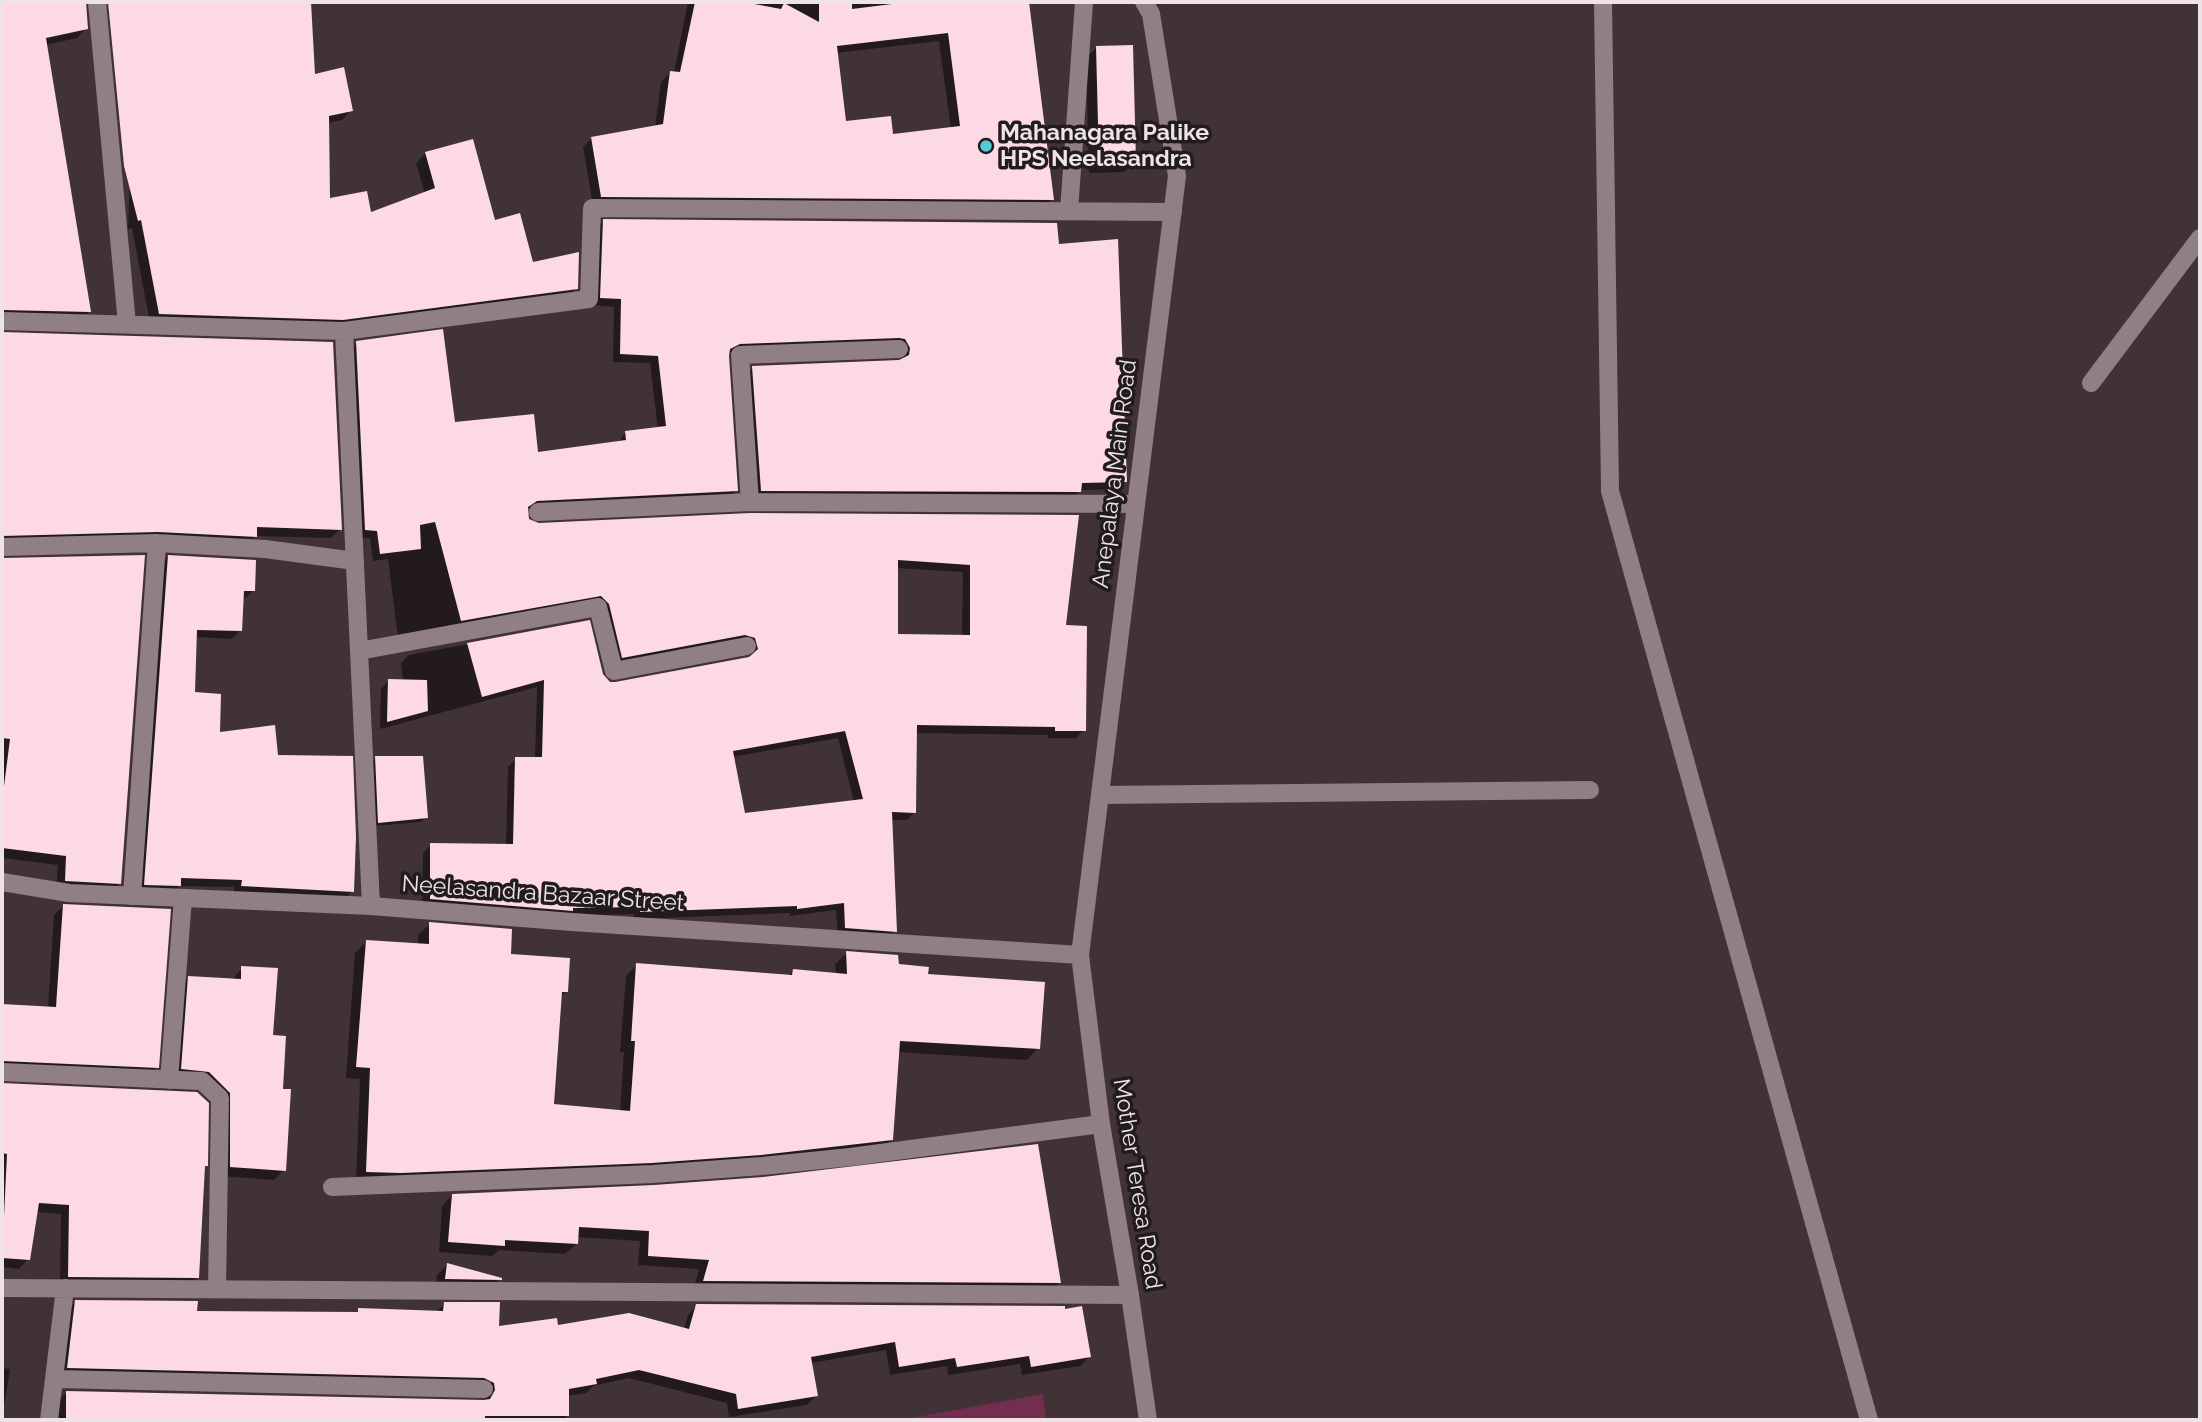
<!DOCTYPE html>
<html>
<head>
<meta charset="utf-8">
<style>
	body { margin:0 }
	#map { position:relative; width:2202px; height:1422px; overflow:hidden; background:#413238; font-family:Raleway,sans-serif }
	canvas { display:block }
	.frame { position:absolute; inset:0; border:4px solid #eee4e7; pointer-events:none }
</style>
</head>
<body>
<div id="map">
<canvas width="2202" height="1422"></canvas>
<div class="frame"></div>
</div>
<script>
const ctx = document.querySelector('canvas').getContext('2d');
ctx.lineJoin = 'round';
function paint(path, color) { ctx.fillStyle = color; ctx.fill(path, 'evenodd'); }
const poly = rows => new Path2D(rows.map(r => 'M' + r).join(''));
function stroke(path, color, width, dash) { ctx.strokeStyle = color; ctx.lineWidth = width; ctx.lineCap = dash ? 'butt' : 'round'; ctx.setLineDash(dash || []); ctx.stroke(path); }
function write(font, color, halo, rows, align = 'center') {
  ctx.font = font + ' Raleway,sans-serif'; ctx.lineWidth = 7; ctx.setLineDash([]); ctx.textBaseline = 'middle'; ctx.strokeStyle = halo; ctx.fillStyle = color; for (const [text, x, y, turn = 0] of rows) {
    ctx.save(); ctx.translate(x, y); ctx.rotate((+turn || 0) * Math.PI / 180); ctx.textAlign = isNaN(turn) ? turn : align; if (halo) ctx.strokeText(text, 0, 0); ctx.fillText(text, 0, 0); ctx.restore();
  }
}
paint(poly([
	[1043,1394,1046,1420,900,1420]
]), '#732d4f');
paint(poly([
	[2,2,85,2,86,28,77,38,45,45,89,312,80,321,2,319],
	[137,2,310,2,313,76,351,110,342,120,328,123,328,200,369,215,425,194,416,163,426,153,532,265,576,288,566,298,333,328,150,323,132,228,128,229],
	[688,2,1027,2,1052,199,1043,208,593,205,583,147,592,138,655,127,661,82,670,73,674,73],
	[939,41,951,129,892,136,845,123,836,53],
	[1096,48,1135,162,1124,172,1089,173,1086,58],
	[604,221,1058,246,1125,481,1117,489,1080,490,1072,500,753,498,745,376,753,368,902,361,903,357,890,345,728,352,736,491,728,498,528,508,527,520,538,525,1077,517,1064,627,1084,730,1076,738,1048,738,1048,735,915,733,915,812,907,820,891,820,895,931,888,939,838,936,836,910,790,916,790,913,633,919,634,914,566,916,422,907,423,853,431,845,506,846,508,767,516,759,535,759,537,687,380,729,381,689,388,681,403,681,401,663,409,655,588,622,602,675,609,683,749,659,751,653,747,646,615,665,601,612,398,638,388,559,373,561,370,538,357,538,349,351,357,343,454,424,537,454,618,443,625,433,658,429,650,363,613,362,614,307,593,305,596,229],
	[896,568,963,572,962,636,896,636],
	[838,738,854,802,744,815,732,757],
	[2,334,331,344,340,529,331,538,256,536,246,546,2,544],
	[143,556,120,883,110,893,56,890,58,865,2,858,2,560],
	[168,557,254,590,246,598,242,598,240,631,232,639,195,637,193,694,218,734,277,757,352,891,344,899,234,894,234,887,179,886,171,894,137,892,160,565],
	[376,758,426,818,421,822,374,826,371,763],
	[64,905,157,1067,147,1076,2,1070,2,1005,48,1008,54,915],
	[430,924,510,955,566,991,560,998,552,1106,620,1112,624,1052,620,1052,626,976,637,965,788,976,793,971,836,974,835,964,847,953,926,976,1038,1048,1027,1060,897,1052,892,1139,880,1151,748,1165,356,1183,360,1079,346,1078,355,953,367,941,418,945,418,935],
	[242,968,281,1090,284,1170,274,1180,221,1176,221,1103,199,1081,173,1078,180,987,189,977,232,980],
	[2,1085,197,1094,206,1165,204,1167,197,1277,188,1287,60,1286,61,1214,36,1212,28,1259,19,1269,2,1267],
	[452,1195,1059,1283,1049,1293,693,1291,699,1269,638,1265,640,1241,576,1237,576,1244,565,1254,499,1250,492,1256,439,1252,442,1206],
	[447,1265,499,1279,490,1288,436,1289,437,1275],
	[76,1302,195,1312,355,1314,359,1310,436,1312,444,1304,497,1328,684,1330,688,1315,697,1305,1089,1357,1080,1366,1022,1375,1020,1364,948,1375,947,1366,890,1375,886,1350,811,1363,816,1396,807,1405,729,1417,727,1403,629,1378,593,1386,586,1393,567,1396,567,1416,562,1420,58,1420,58,1401,67,1392,487,1401,485,1392,59,1376,67,1311],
	[2,1368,10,1369,2,1420]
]), '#0007');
paint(poly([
	[2,2,86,2,88,29,46,38,91,312,2,310],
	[108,2,311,2,315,74,344,67,353,111,329,116,330,198,367,191,371,212,435,188,425,152,473,139,495,220,520,213,533,262,579,252,578,289,343,320,159,314,141,220,138,221,124,166],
	[695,2,744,2,781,9,784,3,819,22,819,2,852,2,852,9,908,2,1029,2,1054,200,601,197,591,137,663,124,670,71,680,72],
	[948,33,960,126,893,134,891,116,846,121,837,46],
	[1133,45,1136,162,1099,163,1096,46],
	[603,219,1057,223,1059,244,1118,239,1127,482,1082,483,1081,492,761,491,752,366,899,360,909,355,910,348,905,339,899,338,740,344,730,349,729,356,738,491,537,501,528,507,529,519,539,523,750,513,1079,515,1066,625,1087,626,1086,731,1055,731,1055,727,917,725,916,813,892,812,897,932,845,928,844,903,797,909,797,906,640,912,641,907,573,908,573,911,430,899,430,843,513,844,515,757,542,757,544,680,482,697,467,643,590,620,603,674,610,682,615,682,749,657,758,649,755,638,745,635,622,658,609,604,601,596,461,621,435,522,420,525,421,549,380,554,377,531,365,530,356,341,443,329,455,422,534,414,538,452,626,440,625,431,666,426,658,356,620,354,621,299,600,298],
	[898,560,970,565,970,635,898,634],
	[845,731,863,799,745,813,733,751],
	[2,332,333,342,342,530,257,527,257,537,158,532,2,536],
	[145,555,121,884,65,881,66,856,2,848,2,802,10,739,2,738,2,558],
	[168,555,256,560,255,591,244,591,242,631,197,630,195,692,221,694,220,732,275,725,278,755,353,756,356,837,354,892,241,886,242,880,181,878,181,886,144,885],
	[388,679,427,680,428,711,387,722],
	[375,756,423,756,428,818,378,823],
	[63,904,171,909,159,1068,2,1061,2,1004,56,1007],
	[429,922,512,929,511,954,570,958,568,992,562,992,554,1104,630,1111,635,1041,631,1041,636,963,792,975,793,969,847,974,846,951,898,955,899,964,929,967,928,974,1045,982,1040,1049,900,1041,893,1140,761,1155,652,1163,401,1173,366,1172,370,1068,356,1067,366,940,429,944],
	[241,966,278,968,273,1035,286,1036,283,1089,291,1089,286,1171,230,1167,230,1093,209,1072,181,1069,188,976,241,979],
	[2,1083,197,1092,209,1103,208,1166,205,1166,199,1278,68,1277,69,1205,39,1203,30,1260,2,1258,7,1154,2,1153],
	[1038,1144,1061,1283,703,1281,709,1260,648,1256,649,1231,579,1227,578,1244,505,1240,505,1246,448,1242,452,1194,654,1185,763,1177],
	[447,1263,502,1278,502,1280,445,1279],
	[75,1300,198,1301,197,1311,358,1312,358,1308,443,1311,444,1302,500,1302,499,1326,557,1318,558,1325,629,1313,689,1329,696,1304,1065,1306,1065,1309,1082,1306,1091,1357,1031,1367,1029,1356,957,1367,955,1358,899,1367,895,1342,811,1357,818,1396,738,1409,736,1394,639,1370,596,1379,597,1384,569,1389,569,1416,485,1416,485,1420,66,1420,66,1391,484,1400,490,1399,495,1390,494,1383,484,1378,67,1368]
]), '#fdd8e6');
stroke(poly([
	[1603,2,1610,491,1869,1420],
	[2091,383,2200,238],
	[1101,795,1590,790]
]), '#907f86', 18);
stroke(poly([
	[97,2,127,324],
	[1069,211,1084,2],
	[2,321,344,331,589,299,592,208,1173,212],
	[344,331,371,906],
	[750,502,740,355,899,349],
	[538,512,750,502,1136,504],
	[2,547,157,543,265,549,355,561],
	[359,651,598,607,614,671,747,646],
	[132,896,157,543],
	[2,1072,202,1081,220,1098,217,1289],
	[169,1080,183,898],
	[332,1187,653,1174,762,1166,850,1157,1101,1124],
	[2,1288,1130,1295],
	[56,1379,484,1389],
	[49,1420,65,1288]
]), '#907f86', 18);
stroke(poly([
	[1144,2,1151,14,1177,176,1080,955,1101,1124,1130,1295,1148,1420],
	[2,882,69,893,371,906,572,922,1080,955]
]), '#907f86', 18);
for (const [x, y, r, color] of [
	[986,146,7,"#52ccd6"]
]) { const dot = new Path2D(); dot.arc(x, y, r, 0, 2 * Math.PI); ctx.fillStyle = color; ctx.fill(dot); stroke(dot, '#231c1f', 2.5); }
write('bold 23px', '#eee4e7', '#231c1f', [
	["Mahanagara Palike",1000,133],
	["HPS Neelasandra",1000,159]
], 'left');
write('23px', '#eee4e7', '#231c1f', [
	["Anepalaya Main Road",1115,474,-83],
	["Neelasandra Bazaar Street",543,894,4],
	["Mother Teresa Road",1137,1184,81]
]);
</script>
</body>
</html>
